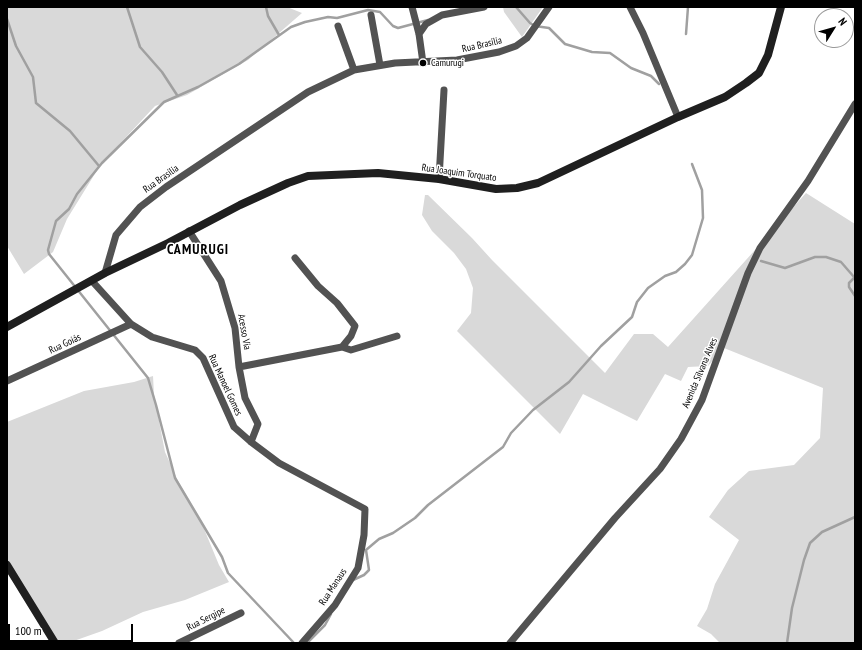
<!DOCTYPE html>
<html>
<head>
<meta charset="utf-8">
<style>
	body { margin:0 }
	#map { position:relative; width:862px; height:650px; overflow:hidden; background:#fff; font-family:"PT Sans Narrow",sans-serif }
	canvas { display:block }
	.frame { position:absolute; inset:0; border:8px solid #000; pointer-events:none }
	.north { position:absolute; left:814px; top:8px; width:40px; height:40px; box-sizing:border-box; background:#fff; border:1px solid #999; border-radius:50%; rotate:53deg; font-size:11px; font-weight:700; line-height:16px; text-align:center; color:#000 }
	.north::after { content:''; display:block; margin:auto; width:14px; height:18px; background:#000; clip-path:polygon(50% 0,100% 100%,50% 72%,0 100%) }
	.scale { position:absolute; left:8px; top:624px; width:125px; height:18px; box-sizing:border-box; border:2px solid #000; border-top:0; padding-left:5px; font-size:12px; line-height:14px; white-space:nowrap; color:#000; -webkit-text-stroke:3px #fff; paint-order:stroke }
</style>
</head>
<body>
<div id="map">
<canvas width="862" height="650"></canvas>
<div class="frame"></div>
<div class="north">N</div>
<div class="scale">100 m</div>
</div>
<script>
const ctx = document.querySelector('canvas').getContext('2d');
ctx.lineJoin = 'round';
function paint(path, color) { ctx.fillStyle = color; ctx.fill(path, 'evenodd'); }
const poly = rows => new Path2D(rows.map(r => 'M' + r).join(''));
function stroke(path, color, width, dash) { ctx.strokeStyle = color; ctx.lineWidth = width; ctx.lineCap = dash ? 'butt' : 'round'; ctx.setLineDash(dash || []); ctx.stroke(path); }
function write(font, color, halo, rows, align = 'center') {
  ctx.font = font + ' "PT Sans Narrow",sans-serif'; ctx.lineWidth = 3; ctx.setLineDash([]); ctx.textBaseline = 'middle'; ctx.strokeStyle = halo; ctx.fillStyle = color; for (const [text, x, y, turn = 0] of rows) {
    ctx.save(); ctx.translate(x, y); ctx.rotate((+turn || 0) * Math.PI / 180); ctx.textAlign = isNaN(turn) ? turn : align; if (halo) ctx.strokeText(text, 0, 0); ctx.fillText(text, 0, 0); ctx.restore();
  }
}
paint(poly([
	[7,7,287,7,302,13,248,60,187,95,155,106,101,164,67,219,53,252,24,274,7,246],
	[503,7,543,7,522,37,504,12],
	[806,193,855,224,855,643,720,643,711,634,697,626,707,609,715,584,739,540,709,517,728,490,749,471,794,465,820,438,823,388,724,348,708,366,688,367,681,381,665,374,637,421,583,394,560,434,457,331,471,313,473,288,466,269,454,253,432,231,422,215,425,195,428,195,472,238,492,260,605,373,634,334,653,334,668,347],
	[153,376,154,395,165,452,178,481,202,524,219,565,229,582,185,600,143,612,102,631,68,643,51,643,7,572,7,422,84,391,134,382]
]), '#d9d9d9');
stroke(poly([
	[127,7,140,47,162,72,177,95],
	[266,7,268,16,279,35],
	[516,7,530,23,535,26,549,28,565,44,592,52,610,53,631,68,651,76,659,84],
	[7,19,16,46,33,77,36,103,70,131,99,166],
	[686,34,688,7],
	[761,261,785,268,815,257,826,257,841,262,854,277],
	[855,277,849,283,849,287,855,296],
	[353,580,364,575,369,570,366,550,379,539,393,533,415,518,428,505,503,447,511,433,533,410,569,382,601,346,632,317,637,302,648,288,665,276,676,272,685,264,692,255,703,218,702,190,692,164],
	[294,643,228,573,222,557,175,478,156,405,148,378,49,254,48,250,56,221,69,209,77,194,102,163,164,102,198,87,239,64,291,27,305,22,328,17,337,18,368,10,380,12,393,26,398,28,428,20],
	[307,643,325,625,331,614],
	[787,643,792,608,804,560,810,543,822,532,855,517]
]), '#a0a0a0', 2.5);
stroke(poly([
	[412,7,419,34,423,63],
	[630,7,643,33,678,117],
	[371,15,380,65],
	[338,26,354,70],
	[419,34,426,24,442,15,484,7],
	[439,179,444,90],
	[189,231,221,281,235,328,239,367,245,398,258,424,251,442],
	[295,258,318,286,337,303,355,326,351,336,342,347],
	[105,273,116,235,140,207,166,187,308,92,354,70,395,63,457,60,499,52,516,46,527,38,549,7],
	[92,281,131,324,152,337,195,350,203,358,234,427,251,442,279,463,365,509,364,535,358,568,335,605,302,643],
	[239,367,342,347,351,350,397,336],
	[7,381,131,324],
	[179,643,241,613],
	[510,643,615,518,660,469,681,439,702,400,748,273,760,248,808,181,855,104]
]), '#525252', 7);
stroke(poly([
	[7,327,105,273,168,243,240,205,288,183,308,176,378,173,439,179,496,189,517,188,538,183,678,117,725,97,746,83,759,73,768,55,781,7],
	[7,565,55,643]
]), '#1f1f1f', 8);
for (const [x, y, r, color] of [
	[423,63,4,"#000"]
]) { const dot = new Path2D(); dot.arc(x, y, r, 0, 2 * Math.PI); ctx.fillStyle = color; ctx.fill(dot); stroke(dot, '#fff', 1.5); }
write('10px', '#000', '#fff', [
	["Rua Brasília",482,45,-13],
	["Rua Joaquim Torquato",459,173,8],
	["Rua Brasília",161,179,-35],
	["Acesso Via",244,332,80],
	["Rua Goiás",65,344,-25],
	["Avenida Silvana Alves",700,373,-67],
	["Rua Manoel Gomes",225,385,65],
	["Rua Manaus",333,587,-57],
	["Rua Sergipe",206,619,-27]
]);
write('10px', '#000', '#fff', [
	["Camurugi",431,63]
], 'left');
ctx.letterSpacing = '1px';
write('bold 14px', '#000', '#fff', [
	["CAMURUGI",198,250]
]);
ctx.letterSpacing = '0px';
</script>
</body>
</html>
